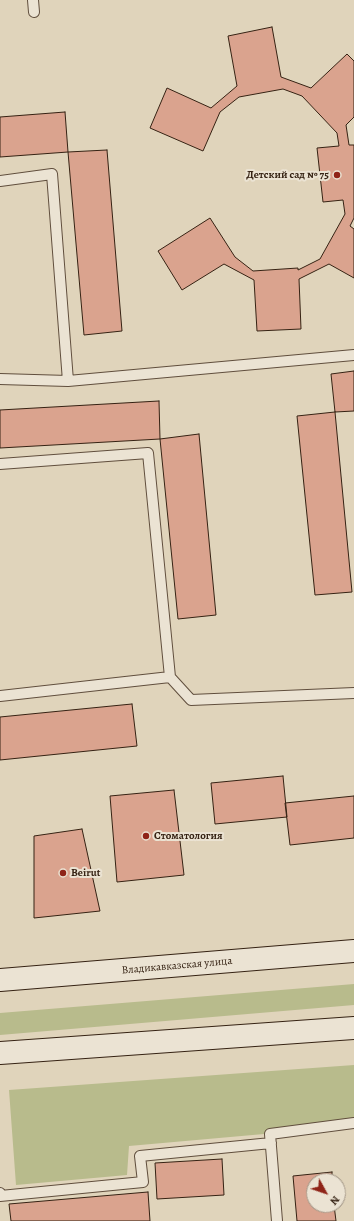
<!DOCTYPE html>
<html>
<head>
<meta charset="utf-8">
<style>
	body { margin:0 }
	#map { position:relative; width:354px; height:1221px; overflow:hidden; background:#e0d4bb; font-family:Alegreya,serif }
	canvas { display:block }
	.north { position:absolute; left:306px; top:1173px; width:40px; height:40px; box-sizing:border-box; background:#ebe3d3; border:1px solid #a29686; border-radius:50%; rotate:130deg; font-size:11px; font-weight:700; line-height:16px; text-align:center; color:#352213 }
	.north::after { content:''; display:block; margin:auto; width:14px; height:18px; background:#8f2418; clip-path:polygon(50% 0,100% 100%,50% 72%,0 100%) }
</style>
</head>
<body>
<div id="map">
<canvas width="354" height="1221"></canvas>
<div class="north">N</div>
</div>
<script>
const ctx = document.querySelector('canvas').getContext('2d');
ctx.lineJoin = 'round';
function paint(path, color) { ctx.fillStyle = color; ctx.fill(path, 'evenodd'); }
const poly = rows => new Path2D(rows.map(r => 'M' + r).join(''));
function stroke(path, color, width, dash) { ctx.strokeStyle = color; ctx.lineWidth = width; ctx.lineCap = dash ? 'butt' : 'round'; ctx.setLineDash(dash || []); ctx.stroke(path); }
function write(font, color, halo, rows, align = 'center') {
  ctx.font = font + ' Alegreya,serif'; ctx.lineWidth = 4; ctx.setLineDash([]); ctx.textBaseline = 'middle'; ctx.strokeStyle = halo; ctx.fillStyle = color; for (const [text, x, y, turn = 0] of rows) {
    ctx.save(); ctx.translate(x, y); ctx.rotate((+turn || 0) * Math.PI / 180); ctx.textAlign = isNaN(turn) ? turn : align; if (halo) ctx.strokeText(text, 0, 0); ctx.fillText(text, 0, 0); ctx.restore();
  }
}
paint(poly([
	[354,984,354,1005,0,1035,0,1013],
	[354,1065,354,1126,129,1146,127,1175,16,1185,9,1090]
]), '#b8bb8c');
const building = poly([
	[272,27,281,77,311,88,347,54,354,61,354,117,346,125,349,145,354,145,354,218,350,226,354,229,354,278,329,264,299,279,301,329,257,331,254,280,224,264,182,290,158,251,210,218,235,257,253,271,298,268,298,270,320,259,345,214,343,200,323,202,317,148,339,146,337,133,302,96,283,89,239,97,220,112,203,151,150,128,167,88,211,108,237,86,228,36,272,27],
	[65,112,68,152,0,157,0,117,65,112],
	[107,150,122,331,84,335,68,152,107,150],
	[354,371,354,411,335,412,331,374,354,371],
	[159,401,160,439,0,448,0,410,159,401],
	[335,412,352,592,315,595,297,416,335,412],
	[199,434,216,615,178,619,160,439,199,434],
	[132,704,137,746,0,760,0,717,132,704],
	[283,776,287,817,215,824,211,783,283,776],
	[174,790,184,875,117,882,110,796,174,790],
	[354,796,354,838,290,845,285,803,354,796],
	[82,829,100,911,34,918,34,836,82,829],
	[222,1159,224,1195,157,1199,155,1163,222,1159],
	[332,1172,332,1181,314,1181,314,1205,334,1205,336,1221,297,1221,293,1176,332,1172],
	[148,1192,150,1221,11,1221,9,1204,148,1192]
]);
paint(building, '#daa38e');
stroke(building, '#352213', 1);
const lane = poly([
	[33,0,34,12],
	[0,181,52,174,68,381,0,379],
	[68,381,354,355],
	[0,464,148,453,170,677],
	[0,696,170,677,191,700,354,693],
	[0,1193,0,1196,143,1182,140,1156,271,1143],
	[277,1221,270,1134,354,1123]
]);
const secondary = poly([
	[0,980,354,951],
	[0,1053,354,1028]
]);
stroke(lane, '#604e3d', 12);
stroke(secondary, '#352213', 24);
stroke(lane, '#ebe3d3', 10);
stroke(secondary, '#ebe3d3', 22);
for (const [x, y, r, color] of [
	[337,175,4,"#8f2418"],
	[146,836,4,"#8f2418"],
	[63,873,4,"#8f2418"]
]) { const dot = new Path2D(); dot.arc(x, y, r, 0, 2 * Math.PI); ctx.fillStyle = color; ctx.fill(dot); stroke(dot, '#ebe3d3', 1.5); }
write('bold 11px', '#352213', '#ebe3d3', [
	["Детский сад № 75",329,175,"right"],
	["Стоматология",154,836],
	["Beirut",71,873]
], 'left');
write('11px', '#352213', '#ebe3d3', [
	["Владикавказская улица",177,966,-5]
]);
</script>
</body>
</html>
